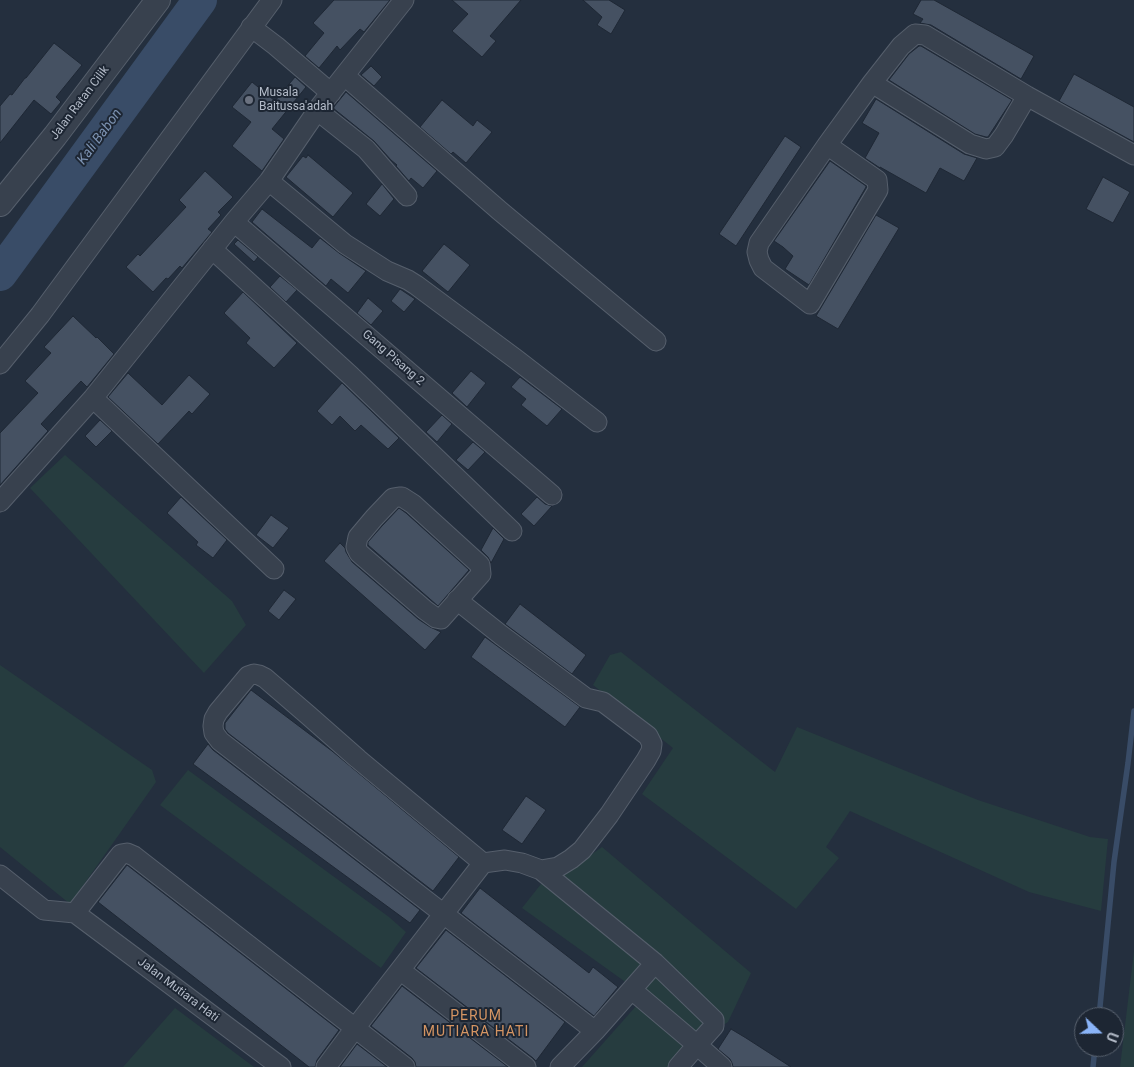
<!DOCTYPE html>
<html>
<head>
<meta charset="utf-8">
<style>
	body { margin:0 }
	#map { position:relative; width:1134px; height:1067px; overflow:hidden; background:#242f3e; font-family:Roboto,sans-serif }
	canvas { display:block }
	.north { position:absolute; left:1074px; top:1007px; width:50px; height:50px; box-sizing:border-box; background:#1d2633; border:1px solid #59626f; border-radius:50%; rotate:111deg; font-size:14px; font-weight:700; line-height:20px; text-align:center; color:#b4bcc9 }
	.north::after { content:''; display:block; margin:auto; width:18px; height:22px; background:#8ab4f8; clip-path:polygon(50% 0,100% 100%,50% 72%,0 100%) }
</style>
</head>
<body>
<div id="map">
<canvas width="1134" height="1067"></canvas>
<div class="north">U</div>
</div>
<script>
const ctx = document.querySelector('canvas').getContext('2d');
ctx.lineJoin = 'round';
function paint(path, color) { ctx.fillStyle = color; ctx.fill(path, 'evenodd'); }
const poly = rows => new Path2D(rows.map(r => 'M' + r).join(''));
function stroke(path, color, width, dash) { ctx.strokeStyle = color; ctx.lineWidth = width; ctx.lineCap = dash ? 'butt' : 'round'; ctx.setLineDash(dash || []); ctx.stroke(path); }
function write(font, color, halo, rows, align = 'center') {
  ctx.font = font + ' Roboto,sans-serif'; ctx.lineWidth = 4; ctx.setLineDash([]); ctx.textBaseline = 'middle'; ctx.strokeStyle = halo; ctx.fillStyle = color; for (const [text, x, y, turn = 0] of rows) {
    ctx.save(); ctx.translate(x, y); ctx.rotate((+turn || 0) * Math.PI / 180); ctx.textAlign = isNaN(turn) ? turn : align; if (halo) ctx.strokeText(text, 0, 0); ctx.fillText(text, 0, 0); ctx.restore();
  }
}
paint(poly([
	[65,455,232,601,246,625,204,673,30,488],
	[621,652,775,772,797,727,978,800,1090,837,1108,839,1101,911,1029,892,850,811,826,847,839,858,796,909,642,794,673,748,593,685,610,655],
	[0,665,152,770,156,782,70,904,0,847],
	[188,770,389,917,406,932,381,968,160,805],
	[602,847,751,973,728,1022,696,1043,674,1067,582,1067,645,996,522,908,545,879,575,866],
	[1134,951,1134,1067,1120,1067],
	[175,1008,254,1067,123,1067]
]), '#263c3f');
stroke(poly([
	[1099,1017,1114,862,1128,763,1134,711],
	[1093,1067,1095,1047]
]), '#394c67', 5.5);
stroke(poly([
	[0,274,200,0]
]), '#394c67', 34);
const building = poly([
	[334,0,390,0,364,32,360,29,340,50,337,46,319,68,305,56,324,33,313,23,334,0],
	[452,0,521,0,490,36,496,41,482,57,452,31,468,14,452,0],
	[583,0,609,0,625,10,611,34,597,25,602,17,583,0],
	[921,0,934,0,1034,56,1021,79,931,25,920,23,923,19,913,14,921,0],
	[54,43,82,65,56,97,61,102,51,114,34,100,0,143,0,106,10,94,12,95,25,78,26,78,54,43],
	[919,46,921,46,1012,100,988,137,986,137,975,134,889,80,909,54,919,46],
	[371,66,382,77,374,86,361,75,371,66],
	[1074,74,1134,107,1134,142,1059,101,1074,74],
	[295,77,306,87,272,129,284,139,262,171,232,146,251,122,232,107,252,82,275,101,295,77],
	[346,92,437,171,423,188,411,178,409,181,396,166,397,165,391,160,374,141,333,108,346,92],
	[876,99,964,154,977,158,964,181,940,168,926,193,880,167,880,168,865,158,879,133,862,123,876,99],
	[442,100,473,126,477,120,492,132,466,163,453,152,451,154,420,127,442,100],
	[785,136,801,147,736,246,719,234,785,136],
	[308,155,353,193,333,217,286,177,303,156,306,158,308,155],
	[830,161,866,186,866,187,809,285,785,269,793,256,783,247,774,241,830,161],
	[205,171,233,197,218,212,221,215,208,229,212,232,182,268,180,266,168,279,166,278,153,292,126,267,138,254,140,256,186,207,179,200,205,171],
	[1103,177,1130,192,1113,223,1086,209,1103,177],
	[382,184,394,199,380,216,366,204,382,184],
	[262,209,312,248,320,238,339,253,366,271,348,293,331,279,326,286,252,222,262,209],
	[876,215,899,228,838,329,816,316,876,215],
	[238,240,258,257,254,262,234,244,238,240],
	[444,244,470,265,448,292,422,271,444,244],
	[280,276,297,290,286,302,270,287,280,276],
	[400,289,415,299,404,312,391,301,400,289],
	[243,292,297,343,274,368,246,343,250,338,224,313,243,292],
	[368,298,383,311,371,325,357,313,368,298],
	[73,316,96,338,97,337,114,354,87,387,81,381,41,424,48,431,0,485,0,433,38,393,25,381,51,353,44,347,73,316],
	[471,371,486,383,467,407,452,393,471,371],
	[128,373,162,405,189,375,210,394,192,414,189,411,158,444,108,397,128,373],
	[520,377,562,409,547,426,521,405,526,399,511,387,520,377],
	[342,383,399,438,388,449,361,425,355,431,340,416,332,425,317,411,342,383],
	[442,415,452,424,437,442,426,432,442,415],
	[100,420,112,431,96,447,85,436,100,420],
	[473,442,485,452,468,470,456,460,473,442],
	[181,497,227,540,213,558,196,545,198,542,167,513,181,497],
	[537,497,545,504,552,506,534,526,521,514,537,497],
	[399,508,406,513,469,570,438,606,368,545,368,542,382,526,399,508],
	[271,515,289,528,273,548,256,535,271,515],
	[493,528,504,539,491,563,488,557,481,550,493,528],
	[340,543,345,548,346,552,352,562,418,619,430,627,441,632,425,650,324,561,340,543],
	[284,590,296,599,279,620,268,611,284,590],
	[520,604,586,655,572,674,505,624,520,604],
	[485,637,580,707,565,727,471,657,485,637],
	[251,690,332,751,459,857,433,891,228,733,225,729,225,723,251,690],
	[208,744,213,750,420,910,410,923,193,764,208,744],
	[526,796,546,810,522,844,502,830,526,796],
	[127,865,339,1030,317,1060,315,1067,309,1067,98,902,127,865],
	[480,888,589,973,593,967,618,987,594,1016,461,913,480,888],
	[446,930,565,1022,536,1061,533,1058,416,968,446,930],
	[402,986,508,1067,416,1067,415,1062,412,1058,371,1026,402,986],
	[731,1029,746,1038,791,1067,733,1067,732,1063,730,1059,718,1049,731,1029],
	[357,1044,387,1067,340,1067,357,1044]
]);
paint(building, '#455162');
stroke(building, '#1f2835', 1);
const minor = poly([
	[251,27,276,46,331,93],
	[345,76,500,211,656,341],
	[872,83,970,144,986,149,995,147,1004,135,1027,96],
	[318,111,366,149,407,196],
	[827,145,877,180,878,190,810,304,763,268,759,260,757,252,759,243,827,145,872,83,901,46,915,34,925,35,1027,96,1134,155],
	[269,181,345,244,387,271,408,280,416,285,517,360,597,422],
	[234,222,552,495],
	[212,249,351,376,512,531],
	[0,364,40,315,272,0],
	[93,398,274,569],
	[399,497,402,497,413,504,480,565,481,574,441,619,436,618,425,610,359,553,356,547,358,537,374,518,393,498,399,497],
	[0,502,93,398,234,222,269,181,321,105,404,0],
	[457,600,501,635,586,698,603,702,648,736,652,744,651,751,646,760,609,815,582,850,571,859,558,867,541,870],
	[483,863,358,759,308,715,265,678,259,675,254,674,248,676,218,712,214,719,213,726,214,733,220,741,595,1031,560,1067],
	[0,875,44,910,75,913],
	[75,913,117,859,121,854,127,853,134,856,405,1067],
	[75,913,281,1067],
	[400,970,526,1067],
	[595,1031,655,963],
	[326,1067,355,1028,483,863,505,860,522,863,541,870,655,963,714,1020,714,1026,697,1045,632,990],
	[678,1067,697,1045,722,1067]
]);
const tertiary = poly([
	[0,204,55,136,158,0]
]);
stroke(minor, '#565f6c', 21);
stroke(tertiary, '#565f6c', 26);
stroke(minor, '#38414e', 19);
stroke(tertiary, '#38414e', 24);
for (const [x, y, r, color] of [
	[249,100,5,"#6b7280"]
]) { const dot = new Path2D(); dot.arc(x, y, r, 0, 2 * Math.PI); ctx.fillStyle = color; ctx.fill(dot); stroke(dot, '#1d2633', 2); }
write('12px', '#b4bcc9', '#1d2633', [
	["Musala",259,93],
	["Baitussa'adah",259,107]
], 'left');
write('12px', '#b4bcc9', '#1d2633', [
	["Jalan Ratan Cilik",80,103,-53],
	["Gang Pisang 2",393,358,41],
	["Jalan Mutiara Hati",178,990,37]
]);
write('italic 14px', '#7c92b1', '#1d2633', [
	["Kali Babon",100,137,-54]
]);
ctx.letterSpacing = '1px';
write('14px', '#d59563', '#1d2633', [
	["PERUM",476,1016],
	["MUTIARA HATI",476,1032]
]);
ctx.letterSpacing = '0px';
</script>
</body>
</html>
